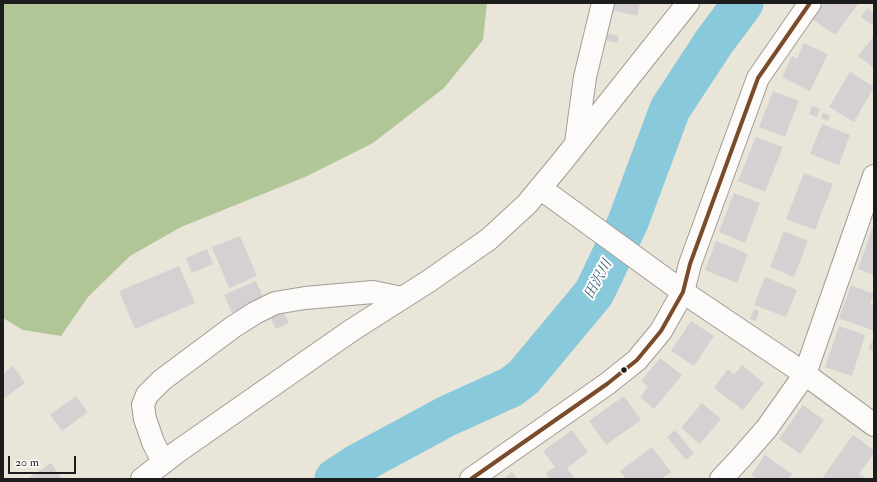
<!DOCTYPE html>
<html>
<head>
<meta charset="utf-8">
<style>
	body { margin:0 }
	#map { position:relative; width:877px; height:482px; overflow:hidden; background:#e9e5d8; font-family:"IM FELL Double Pica",serif }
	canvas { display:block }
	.frame { position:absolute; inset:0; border:4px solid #1c1c1c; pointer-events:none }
	.scale { position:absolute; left:8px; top:456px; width:68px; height:18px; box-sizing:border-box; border:2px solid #1c1c1c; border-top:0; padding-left:5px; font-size:12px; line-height:14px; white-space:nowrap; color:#1c1c1c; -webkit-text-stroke:3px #fff; paint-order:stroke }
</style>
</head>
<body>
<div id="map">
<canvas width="877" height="482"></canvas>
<div class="frame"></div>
<div class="scale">20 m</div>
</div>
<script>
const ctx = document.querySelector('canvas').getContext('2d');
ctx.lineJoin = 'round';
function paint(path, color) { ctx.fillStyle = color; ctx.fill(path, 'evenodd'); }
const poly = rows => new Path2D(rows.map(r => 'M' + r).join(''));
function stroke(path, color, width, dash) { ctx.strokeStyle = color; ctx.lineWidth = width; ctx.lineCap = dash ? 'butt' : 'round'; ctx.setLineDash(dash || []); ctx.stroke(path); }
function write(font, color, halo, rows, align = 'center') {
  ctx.font = font + ' "IM FELL Double Pica","Noto Serif JP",serif'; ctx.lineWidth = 4; ctx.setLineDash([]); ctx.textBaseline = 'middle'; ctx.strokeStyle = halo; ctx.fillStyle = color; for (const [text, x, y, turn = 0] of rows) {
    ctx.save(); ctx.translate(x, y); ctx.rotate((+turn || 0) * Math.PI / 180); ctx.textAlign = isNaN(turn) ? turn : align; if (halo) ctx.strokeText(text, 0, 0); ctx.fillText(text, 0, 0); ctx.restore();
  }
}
paint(poly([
	[3,3,487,3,483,40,444,88,373,143,305,177,181,227,130,256,88,297,61,336,23,330,3,318]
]), '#b1c697');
stroke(poly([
	[335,479,358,464,447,416,511,387,524,377,594,293,628,222,670,109,714,42,743,3]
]), '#88c9dc', 41);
paint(poly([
	[613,3,640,3,637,16,611,10],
	[824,3,859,3,835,35,812,19],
	[867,8,874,13,874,22,872,25,861,17],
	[607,33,619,36,617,43,605,40],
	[874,36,874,68,858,56],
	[804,43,828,54,810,91,782,77,792,56,797,59],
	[850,72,874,87,854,122,829,107],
	[773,91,799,101,785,137,759,127],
	[812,106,820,109,817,117,809,114],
	[823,113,830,115,828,121,821,118],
	[822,124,850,135,839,165,810,154],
	[756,137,783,147,765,192,738,181],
	[804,173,833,184,815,230,786,219],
	[734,193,760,203,745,243,719,232],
	[872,229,874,230,874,275,858,269],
	[784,231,808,241,794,277,770,267],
	[240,236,257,276,229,288,212,247],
	[716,241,748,254,737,283,705,270],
	[207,249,213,264,192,273,186,258],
	[179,266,195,303,135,329,119,291],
	[765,277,797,290,786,317,754,305],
	[256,281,264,299,232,313,224,295],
	[851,285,874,294,870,304,874,305,874,331,839,318],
	[754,309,759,311,756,321,750,319],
	[283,310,289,323,276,329,270,316],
	[691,321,714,336,694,366,671,351],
	[839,326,865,335,852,376,825,367],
	[872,341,874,342,874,351,868,349],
	[660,358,682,375,654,409,640,397,648,387,641,381],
	[742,365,764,383,743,410,714,388,728,369,734,375],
	[13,366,25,383,3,399,3,374],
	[76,396,88,412,62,431,50,415],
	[624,396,641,420,606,445,589,421],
	[702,403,721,419,700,444,681,428],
	[803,405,824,420,800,454,779,439],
	[572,430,588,452,567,468,575,479,550,479,546,473,555,467,543,451],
	[675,430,694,453,686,460,667,437],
	[853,435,874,450,874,453,859,474,867,479,825,479,823,477],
	[652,447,671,472,661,479,626,479,620,471],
	[765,455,792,474,788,479,758,479,751,475],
	[51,463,62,479,27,479],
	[512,472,517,479,503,479]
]), '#d7d0d2');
const minor = poly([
	[576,143,585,77,603,3],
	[540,188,683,292,805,374,874,425],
	[163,462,153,442,145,419,143,405,147,395,162,380,233,327,255,313,275,303,305,298,373,292,402,298],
	[142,479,177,452,352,330,429,281,489,239,527,204,561,163,688,3],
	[471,479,607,384,637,360,661,331,683,292,690,264,758,78,810,3],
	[721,479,739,460,767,428,805,374,874,176]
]);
stroke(minor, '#9f9d95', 24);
stroke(minor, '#fcfbf9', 22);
stroke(poly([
	[471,479,607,384,637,360,661,331,683,292,690,264,758,78,810,3]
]), '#7a4b2a', 4);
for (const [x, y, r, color] of [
	[624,370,3.5,"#1c1c1c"]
]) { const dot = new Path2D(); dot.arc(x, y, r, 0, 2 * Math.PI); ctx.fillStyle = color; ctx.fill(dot); stroke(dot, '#fff', 1.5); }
write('italic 14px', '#375c6a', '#fff', [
	["田沢川",599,280,-61]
]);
</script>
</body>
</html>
